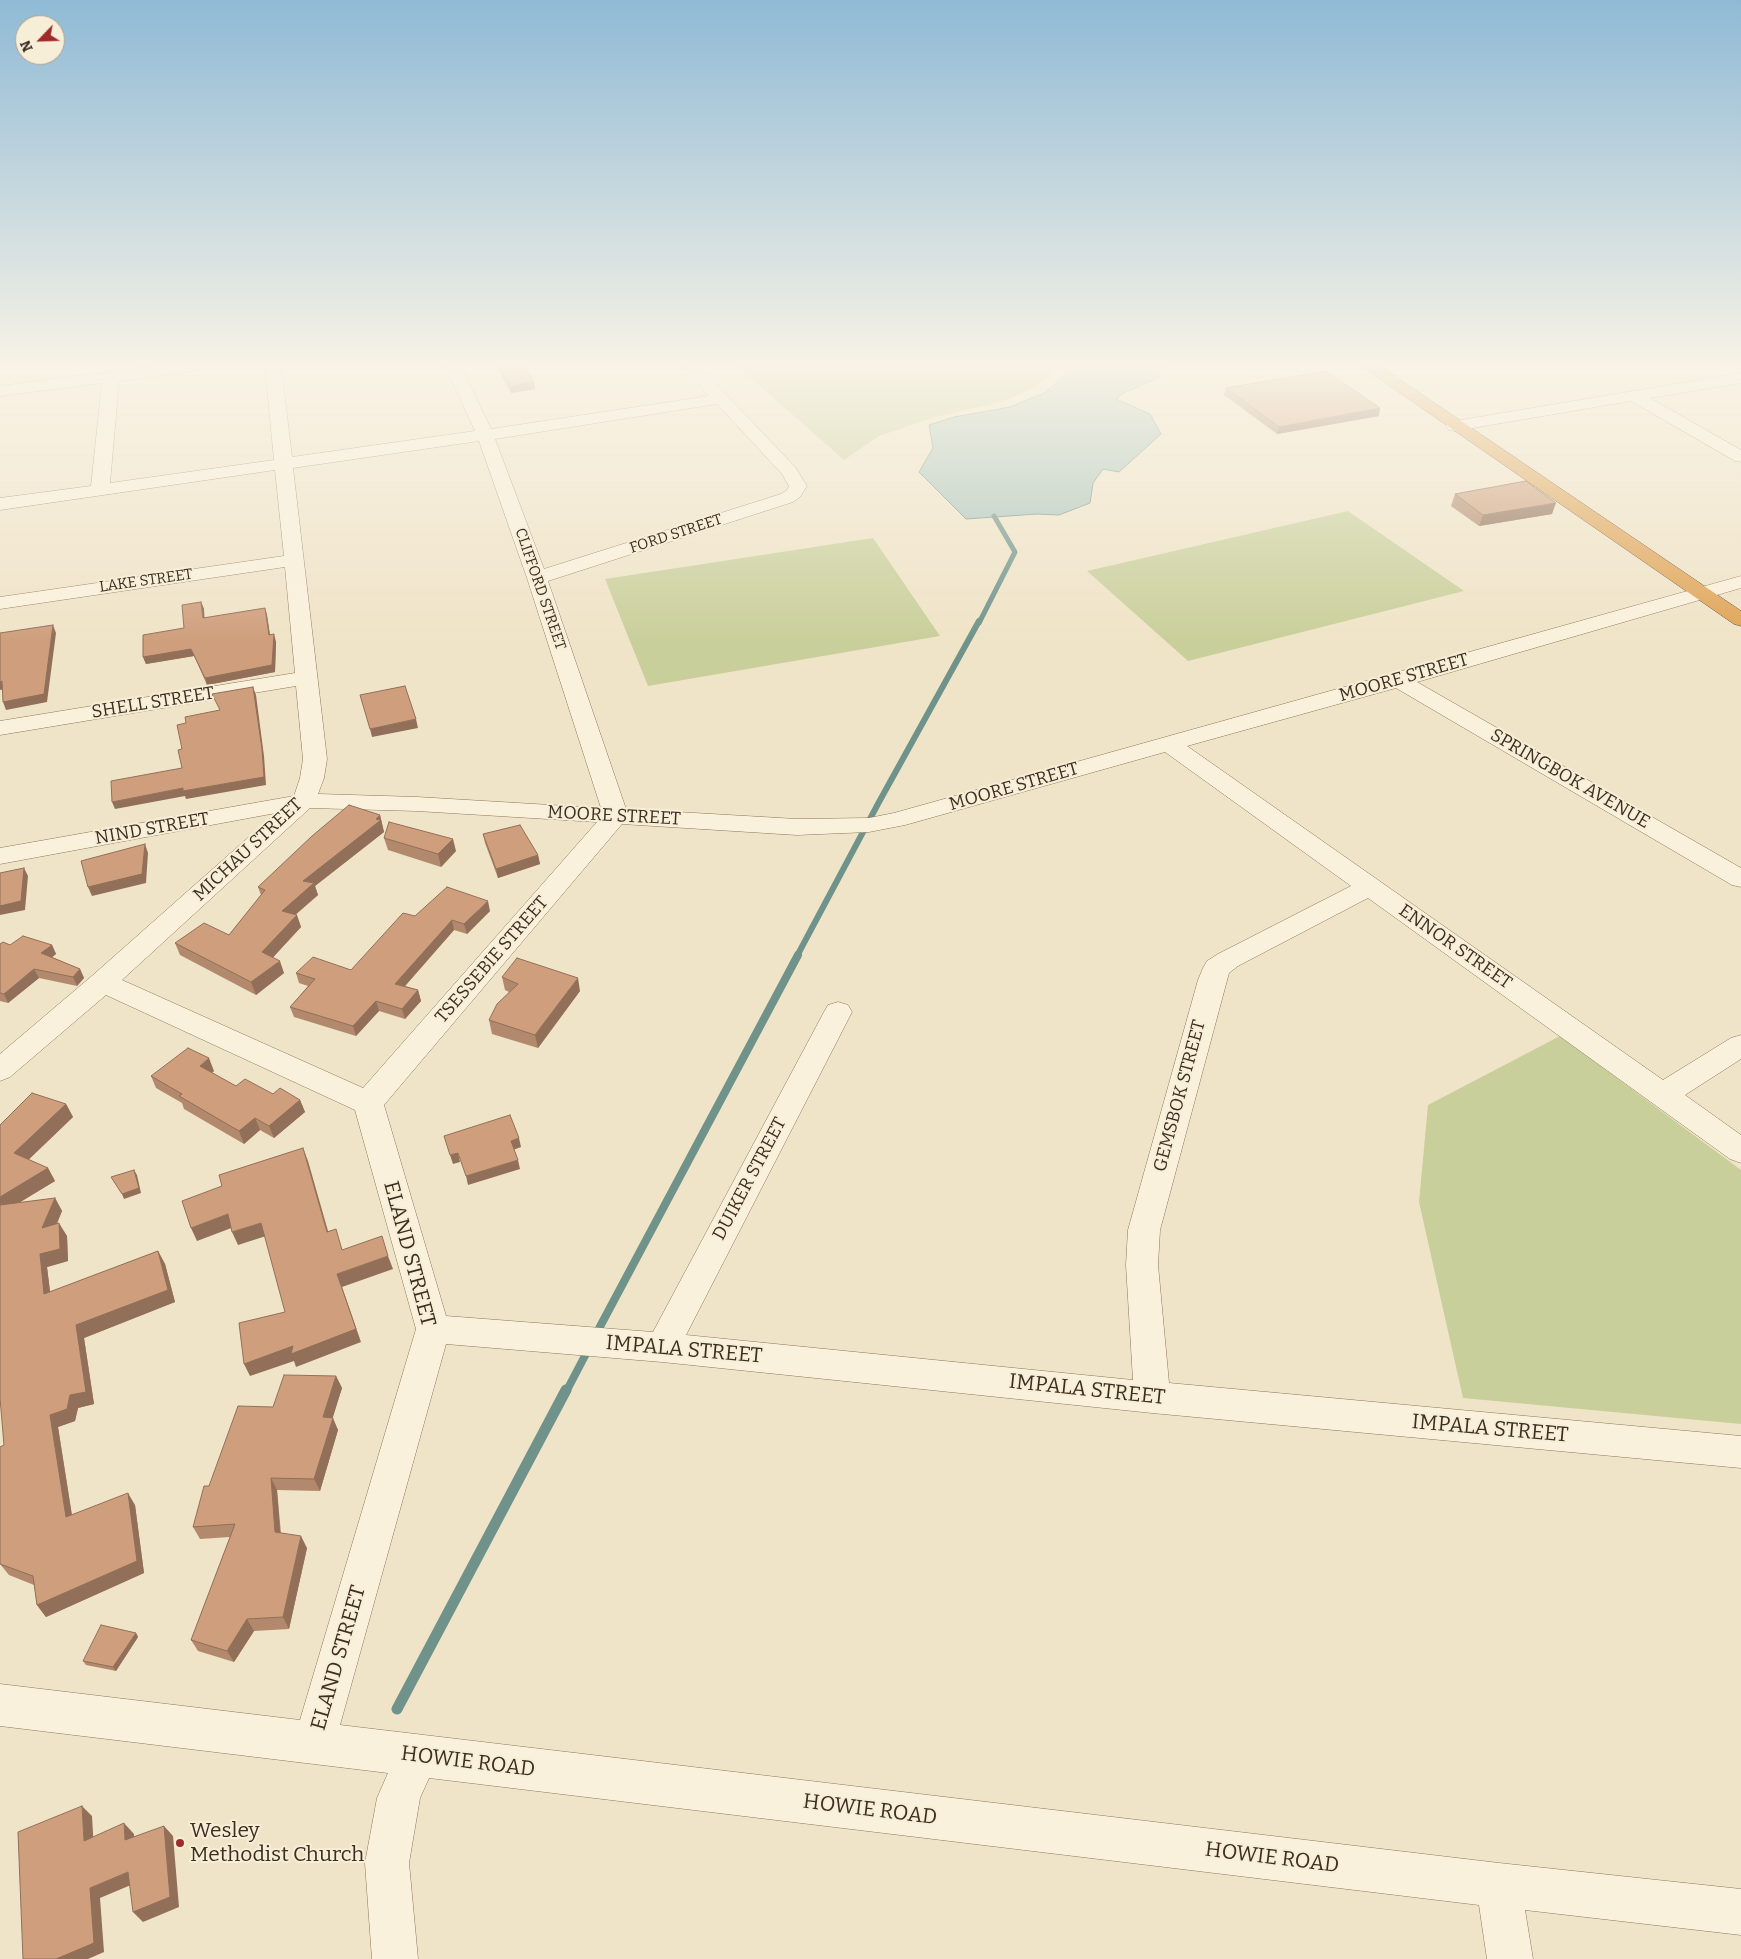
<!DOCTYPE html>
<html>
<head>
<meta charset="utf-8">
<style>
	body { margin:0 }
	#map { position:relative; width:1741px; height:1959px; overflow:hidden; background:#f0e4c8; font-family:Bitter,serif }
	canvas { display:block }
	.north { position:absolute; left:15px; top:15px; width:50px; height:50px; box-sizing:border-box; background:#f7eed8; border:1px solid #ada18e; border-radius:50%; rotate:246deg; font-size:14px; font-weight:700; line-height:20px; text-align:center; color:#3d2e20 }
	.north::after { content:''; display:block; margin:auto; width:18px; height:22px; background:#9e2a2b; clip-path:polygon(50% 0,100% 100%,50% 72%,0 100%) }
</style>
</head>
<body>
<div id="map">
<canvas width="1741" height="1959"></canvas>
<div class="north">N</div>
</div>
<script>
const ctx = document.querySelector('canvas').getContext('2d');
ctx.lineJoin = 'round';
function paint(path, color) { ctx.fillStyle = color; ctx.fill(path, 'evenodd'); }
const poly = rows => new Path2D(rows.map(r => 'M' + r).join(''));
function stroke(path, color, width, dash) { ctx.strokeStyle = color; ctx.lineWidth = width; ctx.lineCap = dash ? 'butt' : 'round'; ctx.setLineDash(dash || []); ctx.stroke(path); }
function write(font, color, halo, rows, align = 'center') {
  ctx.font = font + ' Bitter,serif'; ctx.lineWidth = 4; ctx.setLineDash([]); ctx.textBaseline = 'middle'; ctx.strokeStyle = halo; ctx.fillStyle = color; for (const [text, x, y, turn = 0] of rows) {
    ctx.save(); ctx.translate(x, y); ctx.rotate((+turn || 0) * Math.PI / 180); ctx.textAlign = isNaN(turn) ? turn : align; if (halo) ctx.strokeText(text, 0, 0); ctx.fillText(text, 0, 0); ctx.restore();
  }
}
paint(poly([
	[737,366,1061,366,1034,388,1002,402,935,417,879,436,844,460],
	[1348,511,1464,591,1188,661,1087,571],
	[873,538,940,636,648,686,605,579],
	[1560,1036,1741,1170,1741,1424,1463,1398,1419,1202,1428,1105]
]), '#c9cf9b');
const water = poly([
	[1073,366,1161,366,1158,378,1124,393,1116,399,1150,414,1161,434,1119,472,1103,469,1093,483,1090,503,1059,515,1037,514,966,519,919,472,933,448,929,425,954,417,1010,407,1046,392,1073,366]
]);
paint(water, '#a9c4bc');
stroke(water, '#6f938a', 1);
stroke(poly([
	[979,623,1015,552,994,516]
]), '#6f938a', 5);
stroke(poly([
	[797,956,879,802,979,621]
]), '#6f938a', 6);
stroke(poly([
	[595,1336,798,955],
	[566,1392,589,1348]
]), '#6f938a', 8);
stroke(poly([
	[397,1709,566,1390]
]), '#6f938a', 11);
const minor = poly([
	[154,366,202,366,200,369,194,371,119,381,110,483,274,460,265,366,281,366,292,457,475,431,445,366,461,366,491,429,709,396,682,366,699,366,795,467,807,486,800,497,793,502,548,581,626,809,797,819,869,818,894,813,1741,576,1741,588,1417,682,1741,868,1741,887,1732,885,1396,688,1187,746,1663,1080,1731,1038,1741,1035,1741,1059,1685,1095,1741,1135,1741,1163,1730,1159,1368,898,1238,966,1229,973,1160,1230,1158,1265,1169,1383,1741,1436,1741,1468,1152,1413,662,1362,446,1344,340,1725,1499,1863,1741,1889,1741,1935,1525,1910,1533,1959,1487,1959,1479,1905,429,1778,420,1798,409,1863,418,1959,372,1959,365,1863,377,1798,388,1773,0,1726,0,1684,300,1720,416,1329,355,1110,106,995,10,1077,0,1081,0,1054,93,975,276,813,0,864,0,848,294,796,300,778,303,759,296,686,0,735,0,721,295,673,285,567,0,609,0,597,284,556,275,470,0,510,0,498,91,486,102,383,0,396,0,386,154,366],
	[717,404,782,474,789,486,787,490,781,494,544,569,495,439,717,404],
	[479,441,527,578,601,808,417,797,318,794,324,778,327,759,293,468,479,441],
	[1165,752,1351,886,1218,954,1207,961,1203,968,1198,980,1128,1230,1126,1265,1133,1380,686,1335,852,1012,848,1005,838,1002,828,1005,824,1012,653,1332,446,1316,384,1105,622,824,797,835,869,832,905,825,1165,752],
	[310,808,417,811,597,822,363,1088,122,980,310,808],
	[1741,373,1741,383,1650,398,1741,450,1741,462,1735,461,1631,401,1455,431,1449,430,1446,426,1449,422,1455,421,1741,373]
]);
const highway = poly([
	[1361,366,1380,366,1741,611,1741,626,1734,624,1361,366]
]);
stroke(minor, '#8d765c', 1);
stroke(highway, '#5b4430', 1);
paint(minor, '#faf1dc');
paint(highway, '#e0a458');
paint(poly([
	[496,366,524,366,534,382,535,389,511,393],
	[1226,388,1379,416,1277,434,1224,395],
	[1455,494,1552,514,1479,526,1451,506],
	[201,602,204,609,204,618,265,608,267,615,270,635,276,642,275,672,207,685,194,656,146,664,143,657,184,628],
	[380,815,384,832,315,886,318,895,296,914,301,927,273,957,284,973,256,995,180,955,175,943,229,935,261,895,258,887],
	[483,834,538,855,540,864,498,878,485,843],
	[384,838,456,851,441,867,388,850],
	[490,911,467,934,454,930,405,986,418,990,421,1001,405,1019,379,1011,356,1036,294,1017,290,1007,308,986,299,983,296,973,351,970,415,916],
	[0,944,10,945,52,945,56,954,52,957,80,969,84,978,77,986,39,978,8,1003,0,1001],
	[502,977,580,991,538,1048,492,1034,489,1020,509,992,505,990],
	[214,1071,212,1073,236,1086,300,1100,305,1112,274,1138,260,1130,244,1144,184,1109,182,1103,156,1088,151,1076],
	[66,1104,73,1117,28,1160,48,1168,55,1181,19,1203,55,1198,62,1211,57,1224,67,1236,68,1261,47,1267,50,1292,158,1251,165,1264,175,1302,84,1338,94,1404,78,1408,75,1421,58,1427,72,1515,135,1505,144,1573,46,1617,37,1605,34,1585,9,1575,0,1564,0,1447,4,1445,0,1125],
	[336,1376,342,1388,332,1418,338,1430,320,1491,277,1490,281,1533,307,1548,289,1629,254,1631,234,1662,198,1651,191,1640,230,1537,200,1539,193,1527,209,1486,273,1407],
	[136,1633,138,1637,116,1671,86,1665,83,1661]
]), '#b2896c');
paint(poly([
	[534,382,535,389,511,393,510,386],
	[1380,408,1379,416,1277,434,1279,427],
	[1556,503,1552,514,1479,526,1483,515],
	[201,602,204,609,205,626,203,618],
	[265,608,267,615,271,642,269,635],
	[53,625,56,633,47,702,6,710,3,702],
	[274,634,276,642,275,672,207,685,205,678],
	[191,649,194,656,146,664,143,657],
	[2,681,5,689,0,690,0,682],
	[253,687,256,695,264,756,266,785,186,799,185,796,115,809,112,802,183,788],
	[416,719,418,728,372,737,370,729],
	[380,815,384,832,315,886,318,895,286,923,282,911,303,881],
	[453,839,456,851,441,867,438,854],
	[145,844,148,853,146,883,92,896,88,887],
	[538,855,540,864,498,878,496,869],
	[24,868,28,876,25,910,0,915,0,906],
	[488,901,490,911,467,934,464,924],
	[297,915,301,927,267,964,262,952],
	[452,920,454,930,398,994,395,984],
	[52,945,56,954,46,962,41,953],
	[280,961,284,973,256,995,251,982],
	[34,969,39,978,8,1003,4,994],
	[80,969,84,978,77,986,73,977],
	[578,978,580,991,538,1048,535,1035],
	[418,990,421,1001,405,1019,402,1009],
	[376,1001,379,1011,356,1036,353,1026],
	[209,1058,214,1071,205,1079,200,1066],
	[300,1100,305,1112,274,1138,269,1126],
	[66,1104,73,1117,22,1166,14,1153],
	[255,1118,260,1130,244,1144,239,1131],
	[519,1138,521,1147,513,1150,511,1141],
	[303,1148,308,1161,332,1245,327,1232],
	[458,1153,460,1162,453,1164,450,1155],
	[518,1160,520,1169,468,1185,466,1176],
	[48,1168,55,1181,0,1214,0,1197],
	[134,1170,137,1175,141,1193,124,1199,122,1194],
	[55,1198,62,1211,49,1241,42,1228],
	[228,1214,234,1227,197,1241,191,1228],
	[59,1223,67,1236,68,1261,47,1267,52,1307,44,1294,40,1254],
	[261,1223,266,1236,238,1245,232,1232],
	[158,1251,165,1264,175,1302,84,1338,94,1404,78,1408,75,1421,58,1427,74,1529,66,1517,50,1415,76,1325],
	[388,1256,393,1269,342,1287,361,1342,296,1367,294,1361,250,1376,244,1364,337,1274],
	[336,1376,342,1388,329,1430,323,1417],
	[333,1418,338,1430,320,1491,314,1479],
	[271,1478,277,1490,281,1544,275,1532],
	[128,1493,135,1505,144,1573,46,1617,37,1605],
	[301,1536,307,1548,289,1629,283,1617],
	[247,1619,254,1631,234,1662,227,1651],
	[136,1633,138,1637,116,1671,113,1667],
	[82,1806,92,1816,94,1851,84,1841],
	[124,1823,134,1834,135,1851,125,1840],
	[164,1826,173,1836,179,1907,143,1922,133,1912],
	[128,1872,138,1882,100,1898,104,1952,88,1959,56,1959,90,1888]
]), '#916f58');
const building = poly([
	[499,366,524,366,534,382,510,386,499,366],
	[1326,371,1380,408,1279,427,1226,388,1326,371],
	[1526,481,1556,503,1483,515,1455,494,1526,481],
	[201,602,203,618,265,608,269,635,274,634,272,665,205,678,191,649,143,657,143,635,184,628,182,605,201,602],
	[53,625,44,694,3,702,2,681,0,682,0,633,53,625],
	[405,686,416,719,370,729,360,695,405,686],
	[253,687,262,749,264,777,183,791,183,788,112,802,111,781,182,768,178,750,182,749,177,725,186,723,185,717,220,710,212,694,253,687],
	[349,805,380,815,376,819,381,820,303,881,314,883,282,911,297,915,262,952,280,961,251,982,175,943,204,923,229,935,265,890,258,887,312,836,349,805],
	[389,822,453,839,438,854,384,838,389,822],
	[520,825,538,855,496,869,483,834,520,825],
	[145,844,142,874,88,887,81,861,145,844],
	[24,868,21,901,0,906,0,873,24,868],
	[447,887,488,901,464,924,452,920,395,984,418,990,402,1009,376,1001,353,1026,290,1007,315,979,296,973,313,957,351,970,403,913,415,916,447,887],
	[23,936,52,945,41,953,80,969,73,977,34,969,4,994,0,993,0,944,3,942,10,945,23,936],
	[517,958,578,978,535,1035,489,1020,497,1004,518,984,502,977,517,958],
	[188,1048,209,1058,200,1066,236,1086,245,1079,273,1094,280,1088,300,1100,269,1126,255,1118,239,1131,179,1096,182,1094,151,1076,188,1048],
	[32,1093,66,1104,14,1153,48,1168,0,1197,0,1125,32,1093],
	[510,1115,519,1138,511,1141,518,1160,466,1176,458,1153,450,1155,444,1136,510,1115],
	[303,1148,327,1232,336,1229,342,1250,382,1236,388,1256,337,1274,356,1329,291,1354,293,1346,244,1364,239,1323,285,1312,261,1223,232,1232,228,1214,191,1228,182,1201,222,1186,219,1175,303,1148],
	[134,1170,139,1188,122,1194,111,1177,134,1170],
	[55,1198,42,1228,59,1223,60,1249,40,1254,44,1294,158,1251,168,1290,76,1325,86,1392,70,1395,67,1409,50,1415,66,1517,128,1493,137,1561,37,1605,33,1576,0,1564,0,1447,4,1445,0,1398,0,1205,55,1198],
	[284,1375,336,1376,323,1417,333,1418,314,1479,271,1478,275,1532,301,1536,283,1617,247,1619,227,1651,191,1640,235,1524,193,1527,204,1486,209,1486,238,1406,273,1407,284,1375],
	[101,1625,136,1633,113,1667,83,1661,101,1625],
	[82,1806,84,1841,124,1823,125,1840,164,1826,170,1897,133,1912,128,1872,90,1888,94,1943,56,1959,23,1959,18,1832,82,1806]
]);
paint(building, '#cf9f7d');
stroke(building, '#916f58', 1);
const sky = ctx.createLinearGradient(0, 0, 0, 641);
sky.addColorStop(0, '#8fbad6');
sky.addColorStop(0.57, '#f8f3e6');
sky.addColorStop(1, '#f8f3e600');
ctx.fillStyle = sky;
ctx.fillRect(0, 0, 1741, 641);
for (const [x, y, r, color] of [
	[180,1843,5,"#9e2a2b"]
]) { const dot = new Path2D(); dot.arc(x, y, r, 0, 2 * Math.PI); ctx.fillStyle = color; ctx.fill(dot); stroke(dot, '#f7eed8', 2); }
write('15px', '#3d2e20', '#f7eed8', [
	["FORD STREET",676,534,-18],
	["LAKE STREET",146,581,-8],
	["CLIFFORD STREET",540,589,71]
]);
write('18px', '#3d2e20', '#f7eed8', [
	["MOORE STREET",1404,678,-16],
	["SHELL STREET",153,703,-9],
	["SPRINGBOK AVENUE",1570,779,30],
	["MOORE STREET",1014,787,-16],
	["MOORE STREET",614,816,3],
	["NIND STREET",152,829,-10],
	["MICHAU STREET",248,850,-43],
	["ENNOR STREET",1455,947,35],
	["TSESSEBIE STREET",492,960,-49],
	["GEMSBOK STREET",1180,1096,-75],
	["DUIKER STREET",750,1179,-62]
]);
write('21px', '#3d2e20', '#f7eed8', [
	["ELAND STREET",409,1254,75],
	["IMPALA STREET",684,1350,5],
	["IMPALA STREET",1087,1390,6],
	["IMPALA STREET",1490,1429,5],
	["ELAND STREET",339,1658,-74],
	["HOWIE ROAD",468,1762,7],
	["HOWIE ROAD",870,1810,7],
	["HOWIE ROAD",1272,1858,7]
]);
write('21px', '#3d2e20', '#f7eed8', [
	["Wesley",190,1831],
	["Methodist Church",190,1855]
], 'left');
</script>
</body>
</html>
